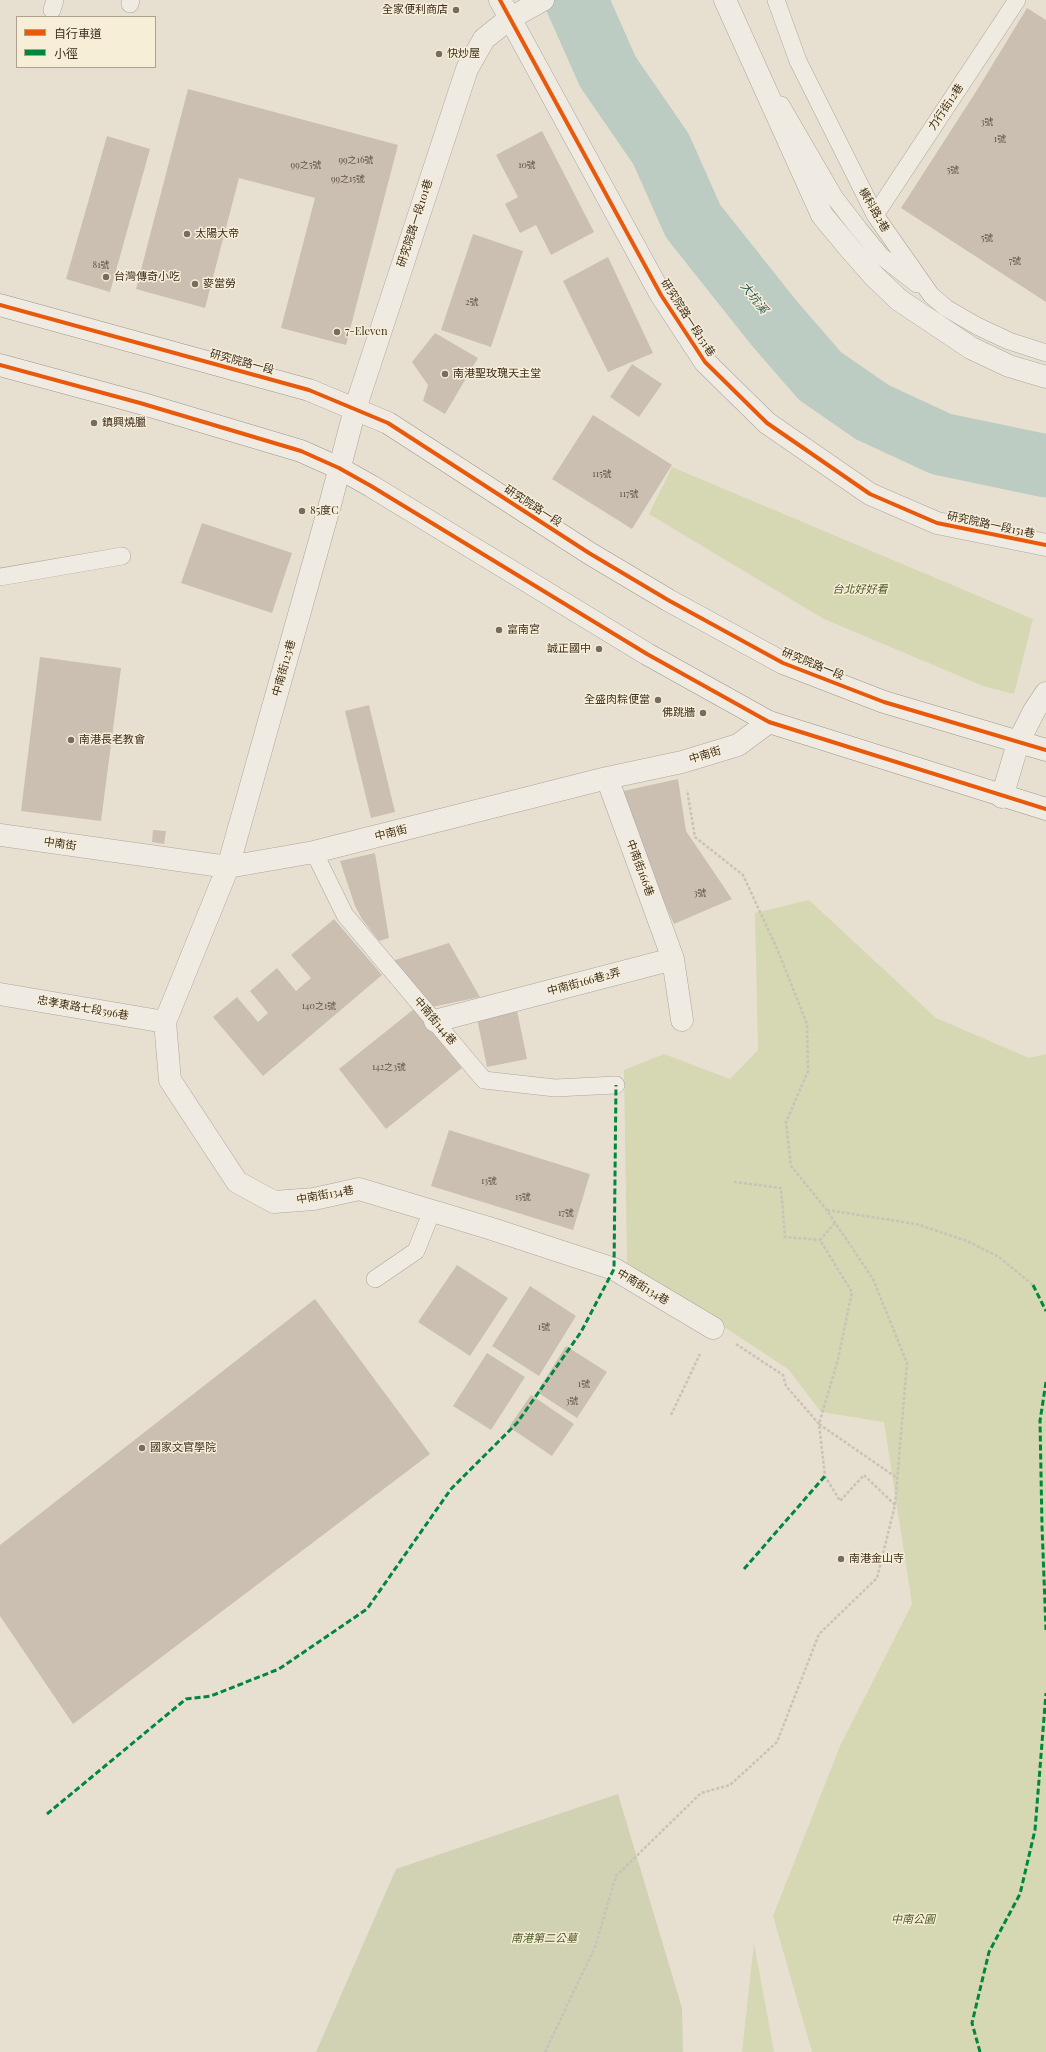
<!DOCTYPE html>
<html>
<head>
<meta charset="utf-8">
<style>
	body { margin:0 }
	#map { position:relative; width:1046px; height:2052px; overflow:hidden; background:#e7e0d1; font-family:"Playfair Display","Noto Sans TC",serif }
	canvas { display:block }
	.legend { position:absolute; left:16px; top:16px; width:140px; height:52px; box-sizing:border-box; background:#f7eed8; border:1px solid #ada18e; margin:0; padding:5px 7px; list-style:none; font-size:12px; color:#3d2e20 }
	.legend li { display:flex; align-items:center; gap:8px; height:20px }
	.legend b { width:20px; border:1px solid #ada18e }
</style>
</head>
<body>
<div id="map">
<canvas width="1046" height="2052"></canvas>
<ul class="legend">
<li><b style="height:5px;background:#e8590c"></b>自行車道</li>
<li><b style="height:5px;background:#00873e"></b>小徑</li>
</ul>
</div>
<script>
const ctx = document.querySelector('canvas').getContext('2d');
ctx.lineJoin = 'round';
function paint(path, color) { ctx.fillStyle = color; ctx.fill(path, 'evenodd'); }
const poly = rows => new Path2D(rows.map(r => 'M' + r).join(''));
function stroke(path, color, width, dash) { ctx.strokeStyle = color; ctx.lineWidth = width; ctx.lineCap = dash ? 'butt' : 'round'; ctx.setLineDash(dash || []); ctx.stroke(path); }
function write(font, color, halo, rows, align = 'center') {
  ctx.font = font + ' "Playfair Display","Noto Sans TC",serif'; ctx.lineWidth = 3; ctx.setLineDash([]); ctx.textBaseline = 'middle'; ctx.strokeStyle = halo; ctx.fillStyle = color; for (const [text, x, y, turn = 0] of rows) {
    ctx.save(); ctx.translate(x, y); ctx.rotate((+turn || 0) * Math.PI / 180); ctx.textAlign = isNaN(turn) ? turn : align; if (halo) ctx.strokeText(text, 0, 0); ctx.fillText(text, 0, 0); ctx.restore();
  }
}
paint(poly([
	[672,467,1033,619,1014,694,983,686,824,619,649,514],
	[809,900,936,1018,1029,1058,1046,1054,1046,2052,812,2052,773,1916,840,1746,912,1604,884,1422,821,1412,788,1369,627,1263,624,1070,664,1054,730,1079,758,1050,755,913],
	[754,1943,774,2052,742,2052]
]), '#d6d7b3');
paint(poly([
	[618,1794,682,2008,683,2052,316,2052,396,1869]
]), '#d1d1b3');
stroke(poly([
	[576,0,608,72,661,149,693,221,774,323,820,376,872,412,941,444,1046,466]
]), '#bcccc2', 63);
paint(poly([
	[1027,8,1046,20,1046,302,901,208,977,90],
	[188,89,398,145,346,345,281,328,315,198,239,178,205,308,136,289],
	[542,131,594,232,551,255,536,225,520,233,505,204,518,197,496,155],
	[107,136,150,149,110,292,66,279],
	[473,234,523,251,491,347,441,330],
	[608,257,653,353,608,372,563,281],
	[435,333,478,358,445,414,423,401,428,385,412,362],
	[632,364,662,384,639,417,610,397],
	[593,415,672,465,632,529,552,479],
	[202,523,292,553,272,613,181,583],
	[40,657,121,668,101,821,21,811],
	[369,705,395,812,371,818,345,711],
	[678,779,686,831,732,899,674,924,614,793],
	[153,830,166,831,164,844,152,842],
	[375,853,389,938,379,941,362,919,355,906,340,861],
	[334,919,382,975,263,1076,213,1017,237,997,258,1022,268,1013,250,991,277,968,296,991,311,978,291,955],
	[449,943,480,997,427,1008,392,961],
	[516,1006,527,1059,487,1067,476,1014],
	[414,1009,462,1068,386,1129,339,1069],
	[449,1130,590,1174,573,1230,431,1186],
	[457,1265,508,1298,470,1356,418,1322],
	[530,1286,576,1316,539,1376,492,1346],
	[315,1299,430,1454,73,1724,0,1616,0,1545],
	[566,1346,607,1372,577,1418,537,1392],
	[487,1353,525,1377,491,1430,453,1406],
	[531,1395,574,1424,552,1456,509,1427]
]), '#cbbfb2');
const lane = poly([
	[776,0,798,61,875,215,931,295,946,308,977,326,1009,341,1046,353],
	[130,4,131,0],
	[52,10,55,0],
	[781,105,835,198,859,229,881,256,917,284],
	[875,215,1017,0],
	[0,577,122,556],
	[314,852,345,915,484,1080,555,1088,616,1085],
	[375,1279,416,1251,432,1211]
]);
const street = poly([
	[500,0,661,295,705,362,767,423,870,494,937,523,1046,545],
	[543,0,509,19,484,39,467,69,355,409,331,501,228,867,165,1022,170,1080,237,1182,274,1202,314,1199,359,1189,489,1228,614,1269,713,1328],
	[725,0,822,215,851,250,874,276,899,300,971,348,1009,366,1046,377],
	[607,778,673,959],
	[1002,797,1018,743,1034,711,1046,693],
	[0,835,228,867,314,852,607,778,682,762,738,745,769,722],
	[0,994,165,1022],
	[435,1021,673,959,682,1020]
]);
const secondary = poly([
	[0,305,309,390,388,423,589,553,668,600,783,663,884,702,1046,750],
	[0,365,140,403,301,451,339,468,371,486,647,654,769,722,1046,809]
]);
stroke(lane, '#ada599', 18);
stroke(street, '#ada599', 23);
stroke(secondary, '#9c958a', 23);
stroke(poly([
	[734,1182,781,1188,785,1237,820,1240],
	[827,1210,916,1224,967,1241,999,1257,1033,1285],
	[835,1223,820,1240,852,1292,838,1359,819,1424,897,1478],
	[736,1344,783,1375,786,1386,819,1424,825,1476,840,1501,864,1475,895,1505],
	[671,1415,700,1354],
	[545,2052,595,1947,616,1876,701,1793,730,1785,777,1742,819,1634,877,1578,895,1505,907,1363,873,1279,826,1209,791,1166,786,1122,808,1071,807,1024,778,951,743,875,695,837,687,790]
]), '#c8c2b9', 2.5, [3, 2]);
stroke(lane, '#efebe3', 17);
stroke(street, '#efebe3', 22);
stroke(secondary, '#efebe3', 22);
stroke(poly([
	[1033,1285,1046,1311],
	[1046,1382,1040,1421,1042,1526,1046,1630],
	[744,1569,825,1476],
	[47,1814,186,1699,211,1696,279,1669,367,1609,451,1489,517,1423,581,1332,614,1269,616,1085],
	[980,2052,972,2023,989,1952,1020,1894,1035,1830,1046,1693]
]), '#00873e', 3, [6, 3]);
stroke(poly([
	[500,0,661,295,705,362,767,423,870,494,937,523,1046,545],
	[0,305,309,390,388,423,589,553,668,600,783,663,884,702,1046,750],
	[0,365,140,403,301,451,339,468,371,486,647,654,769,722,1046,809]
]), '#e8590c', 4);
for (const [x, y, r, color] of [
	[456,10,4,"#786c5e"],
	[439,54,4,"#786c5e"],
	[187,234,4,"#786c5e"],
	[106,277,4,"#786c5e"],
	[195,284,4,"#786c5e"],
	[337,332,4,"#786c5e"],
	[445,374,4,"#786c5e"],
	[94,423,4,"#786c5e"],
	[302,511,4,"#786c5e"],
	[499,630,4,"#786c5e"],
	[599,649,4,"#786c5e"],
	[658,700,4,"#786c5e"],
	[703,713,4,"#786c5e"],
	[71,740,4,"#786c5e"],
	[142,1448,4,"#786c5e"],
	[841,1559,4,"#786c5e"]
]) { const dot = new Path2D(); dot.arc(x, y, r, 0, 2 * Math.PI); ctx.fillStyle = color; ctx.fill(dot); stroke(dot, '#f7eed8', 1.5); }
write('9px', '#605244', null, [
	["3號",987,122],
	["1號",1000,139],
	["99之16號",356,160],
	["99之5號",306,165],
	["10號",527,165],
	["5號",953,170],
	["99之15號",348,179],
	["5號",987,238],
	["7號",1015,261],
	["81號",101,265],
	["2號",472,302],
	["115號",602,474],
	["117號",629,494],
	["3號",700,893],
	["140之1號",319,1006],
	["142之3號",389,1067],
	["13號",489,1181],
	["15號",523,1197],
	["17號",566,1213],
	["1號",544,1327],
	["1號",584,1384],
	["3號",572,1401]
]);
write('11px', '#3d2e20', '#f7eed8', [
	["全家便利商店",448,10,"right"],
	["快炒屋",447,54],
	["太陽大帝",195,234],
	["台灣傳奇小吃",114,277],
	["麥當勞",203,284],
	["7-Eleven",345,332],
	["南港聖玫瑰天主堂",453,374],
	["鎮興燒臘",102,423],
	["85度C",310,511],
	["富南宮",507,630],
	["誠正國中",591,649,"right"],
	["全盛肉粽便當",650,700,"right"],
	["佛跳牆",695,713,"right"],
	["南港長老教會",79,740],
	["國家文官學院",150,1448],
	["南港金山寺",849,1559]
], 'left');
write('11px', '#3d2e20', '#f7eed8', [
	["力行街12巷",946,107,-56],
	["橫科路2巷",874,210,60],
	["研究院路一段101巷",415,223,-72],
	["研究院路一段151巷",688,318,57],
	["研究院路一段",242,362,15],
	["研究院路一段",533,506,33],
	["研究院路一段151巷",991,525,12],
	["研究院路一段",813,664,22],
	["中南街123巷",284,668,-74],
	["中南街",705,755,-17],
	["中南街",391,833,-14],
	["中南街",60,844,8],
	["中南街166巷",640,868,70],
	["中南街166巷2弄",584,982,-15],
	["忠孝東路七段596巷",83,1008,10],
	["中南街144巷",435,1021,50],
	["中南街134巷",325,1195,-10],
	["中南街134巷",643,1287,31]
]);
write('italic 11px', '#4d5a26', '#f7eed8', [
	["台北好好看",860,590],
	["中南公園",913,1920],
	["南港第二公墓",544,1939]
]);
write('italic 12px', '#2f5d5a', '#f7eed8', [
	["大坑溪",754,298,52]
]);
</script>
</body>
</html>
